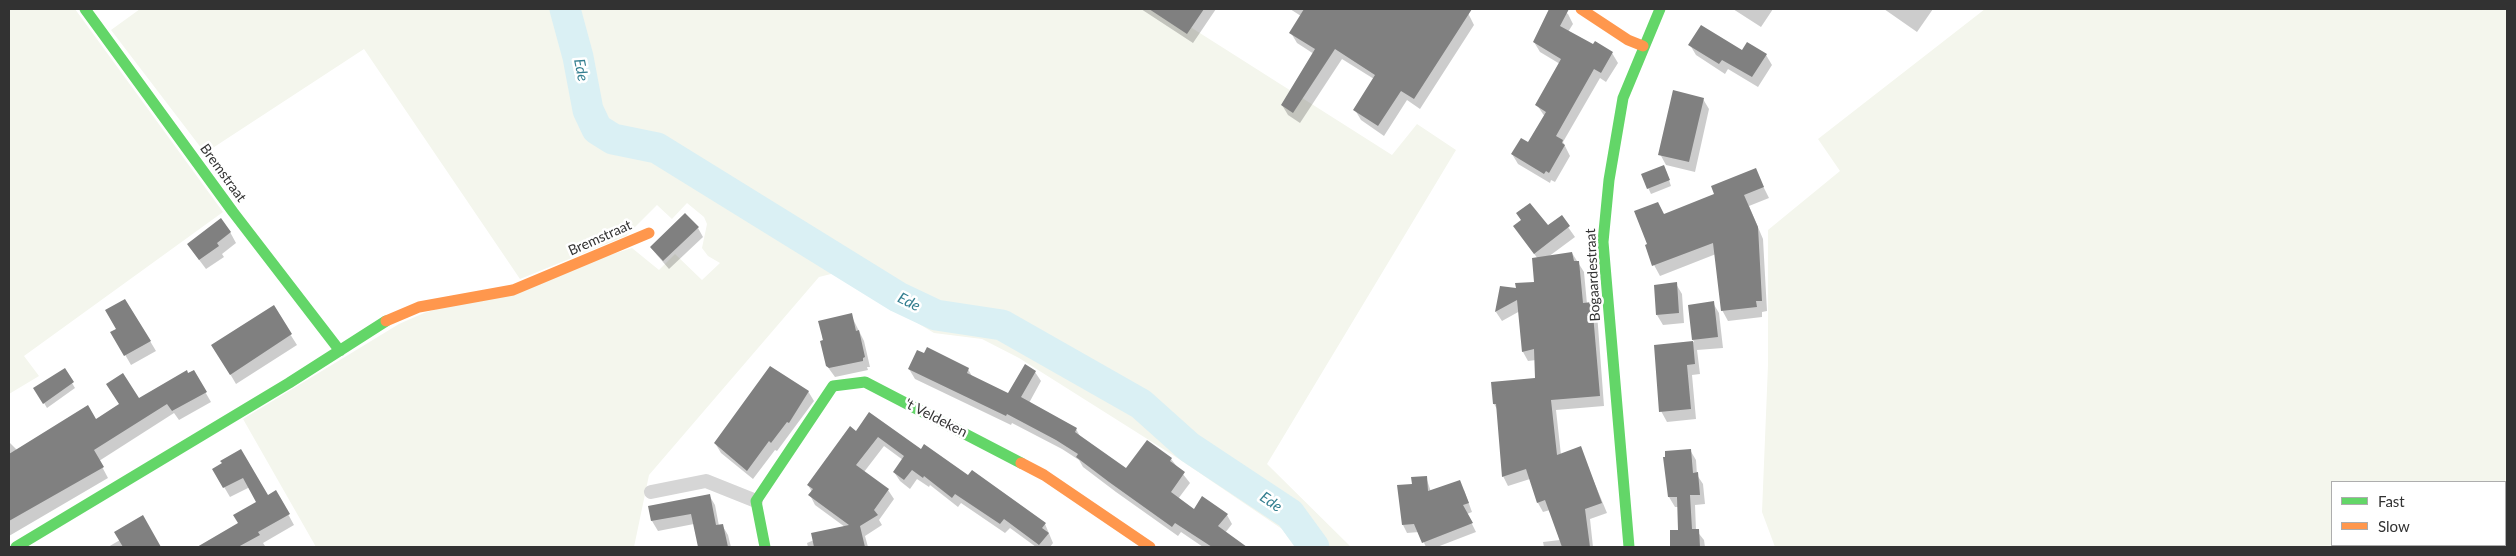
<!DOCTYPE html>
<html>
<head>
<meta charset="utf-8">
<style>
	body { margin:0 }
	#map { position:relative; width:2516px; height:556px; overflow:hidden; background:#fff; font-family:Lato,sans-serif }
	canvas { display:block }
	.frame { position:absolute; inset:0; border:10px solid #323232; pointer-events:none }
	.legend { position:absolute; left:2331px; top:481px; width:175px; height:65px; box-sizing:border-box; background:#fff; border:1px solid #adadad; margin:0; padding:6px 9px; list-style:none; font-size:15px; color:#323232 }
	.legend li { display:flex; align-items:center; gap:10px; height:25px }
	.legend b { width:25px; border:1px solid #adadad }
</style>
</head>
<body>
<div id="map">
<canvas width="2516" height="556"></canvas>
<div class="frame"></div>
<ul class="legend">
<li><b style="height:6px;background:#63d668"></b>Fast</li>
<li><b style="height:6px;background:#ff974d"></b>Slow</li>
</ul>
</div>
<script>
const ctx = document.querySelector('canvas').getContext('2d');
ctx.lineJoin = 'round';
function paint(path, color) { ctx.fillStyle = color; ctx.fill(path, 'evenodd'); }
const poly = rows => new Path2D(rows.map(r => 'M' + r).join(''));
function stroke(path, color, width, dash) { ctx.strokeStyle = color; ctx.lineWidth = width; ctx.lineCap = dash ? 'butt' : 'round'; ctx.setLineDash(dash || []); ctx.stroke(path); }
function write(font, color, halo, rows, align = 'center') {
  ctx.font = font + ' Lato,sans-serif'; ctx.lineWidth = 5; ctx.setLineDash([]); ctx.textBaseline = 'middle'; ctx.strokeStyle = halo; ctx.fillStyle = color; for (const [text, x, y, turn = 0] of rows) {
    ctx.save(); ctx.translate(x, y); ctx.rotate((+turn || 0) * Math.PI / 180); ctx.textAlign = isNaN(turn) ? turn : align; if (halo) ctx.strokeText(text, 0, 0); ctx.fillText(text, 0, 0); ctx.restore();
  }
}
paint(poly([
	[9,9,75,9,223,212,24,356,39,376,9,394],
	[140,9,554,9,579,114,589,135,607,145,637,151,682,168,769,222,779,209,701,162,618,128,604,119,594,102,586,50,573,9,1162,9,1392,155,1417,124,1456,150,1267,464,1351,547,1295,547,1282,529,1179,459,1019,358,982,339,934,333,835,273,819,277,649,475,634,547,316,547,243,419,399,324,424,313,632,248,659,270,675,254,702,280,720,263,708,256,702,248,707,224,704,217,687,203,672,219,657,205,626,236,520,279,364,49,205,153,111,30],
	[1985,9,2507,9,2507,521,2505,519,2505,482,2332,482,2332,545,2464,545,2461,547,1775,547,1762,512,1768,365,1768,230,1840,171,1818,139]
]), '#f4f6ed');
paint(poly([
	[1141,9,1216,9,1193,43],
	[1290,9,1471,9,1468,13,1474,25,1420,109,1407,100,1384,136,1361,120,1355,110,1374,79,1342,59,1300,123,1288,115,1282,105,1314,54,1297,43,1291,33,1301,16],
	[1551,9,1560,9,1568,14,1573,24,1568,32,1593,46,1612,53,1618,63,1606,82,1600,78,1563,142,1570,156,1555,182,1551,180,1550,183,1518,164,1512,154,1529,144,1545,117,1537,105,1560,64,1540,52,1534,42],
	[1733,9,1773,9,1761,27],
	[1884,9,1933,9,1917,32],
	[1690,45,1766,55,1772,65,1758,87,1728,69,1725,74,1696,55],
	[1703,99,1709,109,1695,172,1666,165,1660,154],
	[1755,170,1769,198,1749,206,1763,239,1767,311,1762,312,1762,317,1728,321,1722,310,1716,254,1660,276,1654,265,1664,215,1716,195],
	[1666,171,1671,186,1651,194,1642,175],
	[1561,217,1575,237,1548,257,1572,253,1584,272,1587,304,1591,303,1597,313,1604,406,1556,410,1561,455,1580,448,1607,513,1590,519,1593,547,1544,547,1543,542,1560,540,1550,510,1543,512,1538,503,1530,479,1508,486,1503,476,1497,409,1494,404,1493,383,1537,380,1536,360,1528,361,1523,352,1520,311,1502,321,1496,312,1501,287,1517,289,1536,283,1538,259,1521,236,1548,227],
	[698,228,703,237,669,269,651,248],
	[230,232,236,243,222,254,224,257,206,269,188,245],
	[1676,284,1682,294,1684,323,1663,325,1657,315],
	[1713,303,1719,313,1723,348,1697,350,1700,374,1692,375,1696,419,1667,422,1661,411,1655,346,1694,342,1693,340],
	[273,307,297,345,236,384,219,355],
	[851,315,864,341,870,367,867,367,868,370,835,377,827,366,820,322],
	[112,332,150,341,156,351,131,365],
	[909,369,968,369,973,378,1008,394,1035,372,1041,381,1029,403,1076,429,1081,438,1126,470,1171,459,1190,483,1178,499,1194,510,1227,515,1232,524,1225,533,1245,547,1203,547,1181,532,1178,536,1116,492,1083,467,1079,460,1062,449,1012,423,1011,425,915,379],
	[64,370,75,388,47,408,35,388],
	[193,371,211,402,179,420,174,413,99,461,108,478,9,536,9,487,17,483,9,469,9,442,17,450,96,421],
	[808,391,814,401,777,451,775,450,753,479,721,453,715,443],
	[869,414,921,451,1045,524,1053,543,1050,547,1036,547,1010,528,1005,533,961,503,958,507,930,485,929,487,917,479,910,489,900,481,894,472,903,460,884,446,864,472,888,490,894,499,879,520,882,525,865,536,868,547,808,547,807,543,845,527,815,505,810,495,812,492,808,485,856,432],
	[1690,450,1696,460,1697,475,1703,484,1705,504,1695,505,1696,530,1704,540,1705,547,1671,547,1671,532,1680,531,1679,507,1675,507,1669,497],
	[222,461,268,497,276,492,294,525,263,543,265,546,262,547,201,547,240,524,258,502,250,487,230,497,214,470,224,464],
	[1426,477,1431,492,1464,490,1472,512,1467,514,1476,532,1437,547,1426,547,1419,532,1407,533,1403,525,1413,485],
	[709,495,715,505,719,526,722,525,728,535,731,547,699,547,694,524,658,531,652,521,649,507],
	[142,517,160,547,108,547,120,540]
]), '#0003');
stroke(poly([
	[2505,520,2507,522],
	[2460,547,2462,545]
]), '#daf0f4', 5);
stroke(poly([
	[565,9,578,57,588,110,597,129,613,139,657,148,898,297,936,315,1002,325,1141,404,1189,447,1290,514,1314,547]
]), '#daf0f4', 31);
paint(poly([
	[1149,9,1204,9,1187,34],
	[1304,9,1472,9,1414,99,1401,91,1378,126,1353,110,1375,75,1335,49,1293,113,1281,105,1315,49,1289,33],
	[1549,9,1569,9,1560,26,1593,44,1595,41,1613,52,1601,73,1594,69,1556,136,1563,140,1562,143,1565,145,1549,173,1546,171,1544,174,1511,154,1521,138,1528,142,1546,112,1535,105,1561,59,1533,42],
	[1701,25,1742,50,1747,42,1767,54,1752,77,1722,60,1719,64,1688,45],
	[1673,90,1704,98,1689,162,1658,155],
	[1664,165,1670,180,1647,189,1641,174],
	[1756,168,1764,187,1744,195,1758,227,1762,301,1756,301,1757,307,1721,311,1713,243,1652,266,1645,245,1647,244,1634,211,1658,202,1664,214,1714,194,1711,186],
	[1530,203,1548,225,1562,215,1570,226,1534,254,1513,226,1521,220,1516,213],
	[685,213,699,227,663,261,650,247],
	[221,218,231,232,217,243,219,246,199,260,187,244],
	[1572,252,1574,261,1579,261,1583,303,1592,302,1600,396,1551,400,1557,455,1581,446,1602,503,1585,509,1590,547,1562,547,1545,500,1537,503,1526,469,1502,477,1496,404,1493,404,1491,382,1535,378,1534,349,1522,352,1517,300,1495,312,1500,286,1516,288,1515,283,1534,282,1532,258],
	[1677,282,1679,313,1656,315,1654,285],
	[125,299,151,341,124,356,110,332,116,329,105,310],
	[1714,301,1718,337,1692,340,1688,305],
	[274,305,292,334,230,375,211,345],
	[852,313,856,331,859,330,865,357,863,358,863,361,829,368,826,366,820,341,823,340,818,321],
	[1693,341,1695,364,1687,365,1691,409,1659,412,1654,345],
	[927,347,969,368,967,373,1008,393,1025,364,1036,371,1021,397,1077,428,1075,432,1126,468,1147,440,1172,458,1170,461,1185,472,1171,492,1194,509,1202,496,1228,514,1218,526,1247,547,1212,547,1175,523,1172,527,1109,482,1076,457,1078,454,1056,440,1007,414,1006,416,908,369,917,350,924,353],
	[770,366,809,391,789,423,787,422,771,443,769,441,747,471,714,443],
	[65,368,74,382,43,404,33,388],
	[187,370,188,373,194,370,207,392,172,411,167,404,94,450,104,467,9,521,9,454,88,405,96,419,119,404,106,384,123,373,139,398],
	[869,412,921,449,924,444,968,475,972,470,1046,523,1042,528,1049,533,1039,545,1004,519,1000,524,955,494,952,498,924,476,923,478,912,470,904,480,893,472,904,456,878,437,856,465,889,489,874,510,878,515,860,526,865,547,814,547,811,533,849,525,808,495,813,489,807,485,850,426,856,431],
	[241,449,268,495,276,490,290,514,258,532,260,535,238,547,197,547,238,523,233,515,256,502,243,478,223,488,212,469,222,463,220,461],
	[1691,449,1693,473,1698,472,1700,495,1690,495,1692,529,1699,529,1700,547,1670,547,1670,530,1678,530,1677,497,1668,497,1663,457,1665,457,1665,451],
	[1427,476,1428,491,1460,480,1469,503,1463,505,1473,523,1422,543,1414,524,1402,525,1397,485,1412,484,1411,477],
	[710,494,716,525,723,524,728,547,698,547,691,514,651,521,648,506],
	[143,515,161,547,123,547,114,532]
]), '#808080');
stroke(poly([
	[651,492,706,481,756,501]
]), '#d6d6d6', 14);
stroke(poly([
	[85,9,233,212,340,351],
	[16,547,289,383,386,321],
	[765,547,756,501,833,386,865,382,1021,463],
	[1629,547,1603,242,1609,180,1623,98,1660,9]
]), '#63d668', 11);
stroke(poly([
	[1581,9,1628,40,1643,46],
	[386,321,419,307,513,290,649,233],
	[1021,463,1044,475,1150,547]
]), '#ff974d', 11);
write('14px', '#323232', '#fff', [
	["Bremstraat",223,173,54],
	["Bremstraat",600,238,-24],
	["Bogaardestraat",1593,275,-93],
	["'t Veldeken",936,418,27]
]);
write('italic 15px', '#337e8f', '#fff', [
	["Ede",581,70,79],
	["Ede",909,302,27],
	["Ede",1271,502,34]
]);
</script>
</body>
</html>
